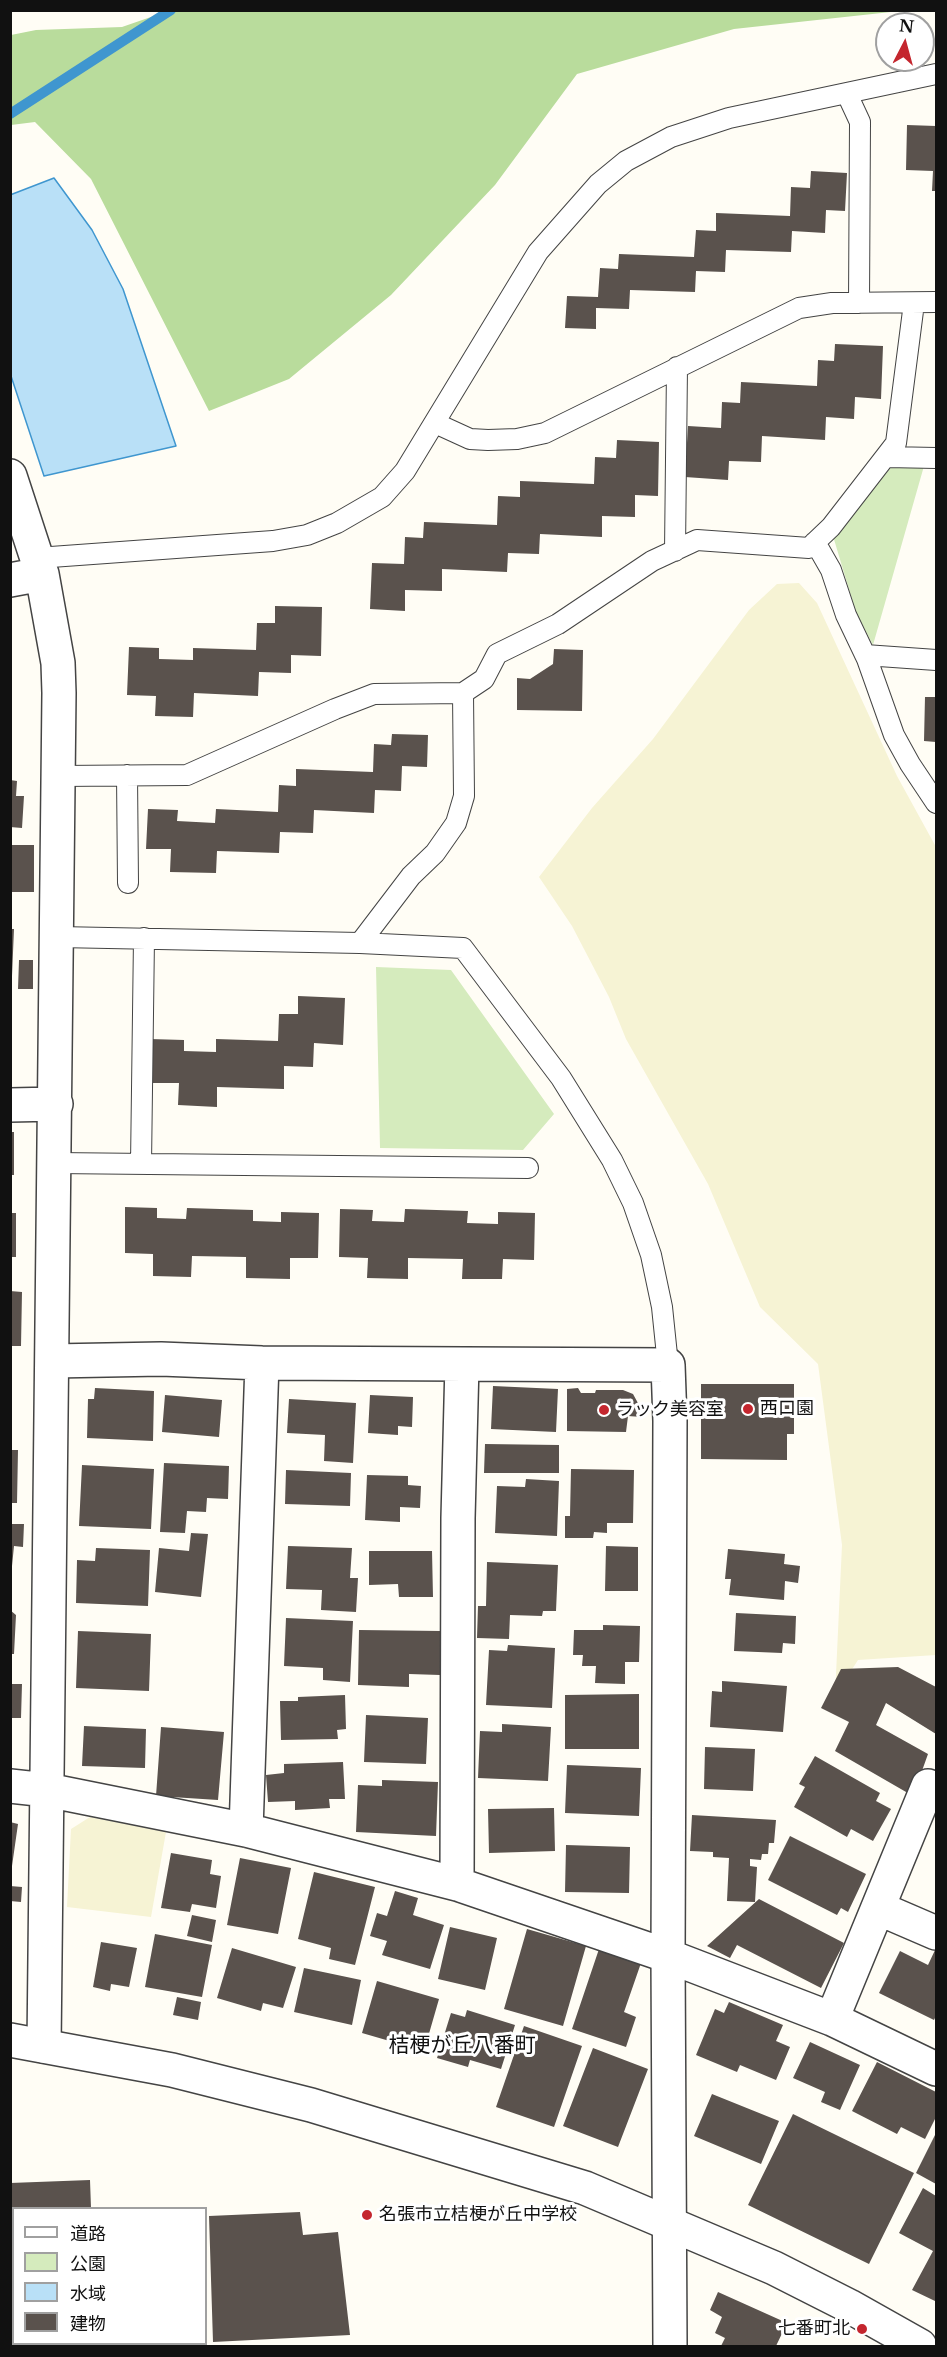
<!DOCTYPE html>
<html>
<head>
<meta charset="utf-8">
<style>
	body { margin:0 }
	#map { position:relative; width:947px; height:2357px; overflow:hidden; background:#fffdf5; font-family:"Libre Baskerville","Noto Sans JP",serif }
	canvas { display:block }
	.frame { position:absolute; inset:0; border:12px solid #111; pointer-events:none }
	.legend { position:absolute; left:12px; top:2207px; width:195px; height:138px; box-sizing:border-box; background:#fff; border:2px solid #a0a0a0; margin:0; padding:8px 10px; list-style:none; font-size:18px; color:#111 }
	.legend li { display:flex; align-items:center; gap:12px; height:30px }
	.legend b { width:30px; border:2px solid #a0a0a0 }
	.north { position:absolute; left:875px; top:12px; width:60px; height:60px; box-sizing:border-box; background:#fff; border:2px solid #a0a0a0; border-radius:50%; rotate:6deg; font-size:16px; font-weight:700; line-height:24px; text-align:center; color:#111 }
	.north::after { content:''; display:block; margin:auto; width:21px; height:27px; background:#c4262e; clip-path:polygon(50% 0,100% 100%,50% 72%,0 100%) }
</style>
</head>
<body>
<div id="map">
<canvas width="947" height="2357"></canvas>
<div class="frame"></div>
<ul class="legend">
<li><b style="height:8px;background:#fff"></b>道路</li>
<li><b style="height:16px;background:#d5ebbd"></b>公園</li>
<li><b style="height:16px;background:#b9e0f7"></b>水域</li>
<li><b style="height:16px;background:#5a524d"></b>建物</li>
</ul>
<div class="north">N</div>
</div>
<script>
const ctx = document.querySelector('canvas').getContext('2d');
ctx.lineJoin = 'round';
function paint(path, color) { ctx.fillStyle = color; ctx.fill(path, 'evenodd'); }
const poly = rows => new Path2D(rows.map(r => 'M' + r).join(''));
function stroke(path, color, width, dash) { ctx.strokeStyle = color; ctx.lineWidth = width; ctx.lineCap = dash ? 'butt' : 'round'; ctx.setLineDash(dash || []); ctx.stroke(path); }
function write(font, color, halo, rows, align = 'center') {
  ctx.font = font + ' "Libre Baskerville","Noto Sans JP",serif'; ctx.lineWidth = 6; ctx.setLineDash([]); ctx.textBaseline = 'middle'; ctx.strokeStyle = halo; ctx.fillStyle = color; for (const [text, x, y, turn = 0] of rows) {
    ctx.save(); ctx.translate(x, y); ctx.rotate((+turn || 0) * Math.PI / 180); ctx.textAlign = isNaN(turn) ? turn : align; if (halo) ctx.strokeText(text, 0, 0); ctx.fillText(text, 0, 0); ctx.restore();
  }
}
paint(poly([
	[799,583,817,603,897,776,936,847,936,1655,858,1660,835,1696,842,1545,818,1364,760,1307,708,1184,626,1039,609,997,572,926,539,877,592,808,653,739,749,610,777,584],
	[90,1817,166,1832,151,1917,67,1907,71,1829]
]), '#f6f3d4');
paint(poly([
	[894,464,924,466,873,645,856,613,833,536],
	[376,967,451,970,554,1114,523,1150,380,1148]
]), '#d5ebbd');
paint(poly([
	[171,10,900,10,900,11,734,29,577,74,495,185,391,295,289,379,209,411,91,179,35,122,11,125,11,35,36,30,122,27]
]), '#b9dc9c');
const water = poly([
	[54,178,92,230,123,289,176,446,44,476,11,376,10,195,54,178]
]);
paint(water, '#b9e0f7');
stroke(water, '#3f96cf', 1.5);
stroke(poly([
	[10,114,171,10]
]), '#3f96cf', 10);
paint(poly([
	[907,125,936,126,936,191,932,191,933,171,906,170],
	[811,171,847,173,845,211,826,210,825,233,792,231,791,252,726,250,725,272,696,271,695,292,630,290,629,309,596,308,596,329,565,328,567,296,598,297,600,268,618,269,619,254,694,257,696,230,716,231,716,213,790,216,791,187,810,188],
	[835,344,883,346,881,399,855,397,854,419,826,417,825,440,762,436,761,462,729,461,728,480,685,477,688,426,721,428,722,402,740,403,741,382,817,386,818,360,834,361],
	[617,440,659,442,658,496,635,495,635,517,602,516,602,537,540,534,539,554,508,553,507,572,442,569,442,591,405,590,405,611,370,609,372,563,404,564,405,537,423,538,424,522,497,525,498,496,520,497,520,481,594,484,595,457,616,458],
	[275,606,322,607,321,656,291,655,291,673,259,672,258,696,194,693,193,717,155,716,156,696,127,695,129,647,159,648,159,659,193,660,193,648,256,650,257,623,275,623],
	[554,649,583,650,582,711,517,710,517,678,530,679,553,664],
	[925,697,936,697,936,742,924,741],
	[392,734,428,735,427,767,402,766,401,791,375,790,374,813,314,810,313,833,280,832,279,853,217,851,216,873,170,872,171,849,146,849,148,809,178,810,177,821,215,823,216,809,278,812,279,785,296,786,296,769,373,772,374,744,391,745],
	[10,780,17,781,16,796,24,796,22,828,10,827],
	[10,845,34,845,34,892,10,892],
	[10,929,14,929,12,976,10,976],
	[19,960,33,960,33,989,18,989],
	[298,996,345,998,343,1045,314,1043,313,1067,284,1066,284,1089,217,1087,217,1107,178,1105,179,1083,148,1083,150,1039,184,1040,184,1051,216,1052,216,1039,278,1041,279,1014,298,1014],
	[10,1132,14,1132,14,1175,10,1175],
	[125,1207,157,1208,157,1218,186,1219,187,1208,253,1210,253,1221,281,1222,281,1212,319,1213,318,1258,290,1258,290,1279,246,1278,246,1257,192,1256,191,1277,153,1276,153,1254,125,1253],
	[340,1209,373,1210,372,1221,404,1222,405,1209,468,1211,467,1223,498,1224,498,1212,535,1213,534,1260,503,1259,502,1279,462,1279,463,1259,408,1258,408,1279,367,1278,368,1258,339,1257],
	[10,1213,16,1213,16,1257,10,1257],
	[10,1291,22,1292,21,1346,10,1346],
	[701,1384,794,1384,794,1434,787,1434,787,1460,701,1459],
	[493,1386,558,1389,556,1432,491,1429],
	[95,1388,154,1391,153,1441,87,1438,88,1399,94,1399],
	[578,1388,581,1393,595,1393,596,1390,623,1390,633,1394,639,1405,642,1417,628,1416,626,1432,567,1431,567,1389],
	[165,1395,222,1400,219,1437,162,1432],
	[370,1395,413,1397,412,1427,398,1426,398,1435,368,1433],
	[289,1399,356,1403,353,1463,324,1461,325,1435,287,1433],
	[485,1444,559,1445,559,1473,484,1473],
	[10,1450,18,1450,17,1503,10,1503],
	[164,1463,229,1466,228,1499,207,1498,206,1512,187,1511,185,1533,160,1532],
	[82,1465,154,1469,151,1529,79,1526],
	[571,1469,634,1470,633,1523,607,1523,607,1533,594,1532,593,1538,565,1538,565,1516,570,1516],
	[286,1470,351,1473,350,1506,285,1504],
	[367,1475,408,1476,408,1485,421,1486,420,1508,400,1507,400,1522,365,1520],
	[526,1479,559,1481,557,1536,495,1533,497,1486,525,1487],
	[10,1524,24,1524,23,1547,14,1546,12,1566,10,1566],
	[191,1533,208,1534,201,1597,155,1592,159,1548,189,1551],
	[288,1546,352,1548,350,1578,358,1578,356,1612,321,1610,322,1590,286,1589],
	[606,1546,638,1547,638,1591,605,1591],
	[96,1548,150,1550,148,1606,76,1603,77,1560,95,1561],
	[728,1549,785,1554,784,1564,800,1566,798,1583,785,1581,784,1600,729,1595,731,1579,725,1579],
	[369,1551,432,1551,433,1597,399,1597,398,1584,369,1585],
	[487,1562,558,1565,556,1611,543,1611,542,1616,510,1615,509,1639,477,1638,478,1606,486,1606],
	[10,1610,16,1615,14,1654,10,1654],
	[736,1613,796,1616,795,1644,783,1643,782,1653,734,1651],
	[286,1618,353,1621,350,1682,323,1680,323,1668,284,1666],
	[603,1625,640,1626,639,1662,625,1662,625,1684,595,1683,596,1666,582,1666,583,1655,573,1655,574,1630,603,1630],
	[359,1630,441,1631,440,1675,409,1674,409,1687,358,1685],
	[78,1631,151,1634,149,1691,76,1688],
	[508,1645,555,1648,552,1708,486,1705,489,1650,507,1651],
	[898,1667,936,1687,936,1734,886,1703,876,1725,928,1754,913,1796,835,1751,849,1722,821,1708,841,1669],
	[722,1681,787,1686,783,1732,710,1727,712,1691,722,1692],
	[10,1684,22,1684,21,1718,10,1718],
	[639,1694,639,1749,565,1749,565,1695],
	[345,1695,346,1729,337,1730,338,1739,281,1740,280,1701,298,1701,298,1697],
	[366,1715,428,1718,426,1764,364,1762],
	[502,1724,551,1727,548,1781,478,1778,480,1731,502,1732],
	[84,1726,146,1729,145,1768,82,1766],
	[161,1727,224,1732,218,1800,156,1796],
	[705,1747,755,1749,753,1791,704,1789],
	[815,1756,880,1793,876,1801,891,1809,873,1841,851,1829,847,1837,794,1807,805,1787,799,1784],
	[343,1762,345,1799,329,1799,330,1808,295,1810,295,1801,268,1802,266,1775,284,1773,284,1764],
	[567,1765,641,1768,639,1816,565,1813],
	[382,1780,438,1782,436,1836,356,1832,358,1785,382,1786],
	[554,1808,555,1851,489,1853,488,1809],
	[692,1815,776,1820,774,1843,769,1843,768,1854,762,1854,761,1860,750,1859,750,1866,757,1867,755,1902,727,1901,729,1858,713,1857,713,1852,690,1851],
	[10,1822,18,1824,12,1866,10,1866],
	[790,1836,866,1874,848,1912,841,1908,837,1915,768,1880],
	[566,1845,630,1847,629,1893,565,1892],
	[171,1853,212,1860,210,1874,221,1876,216,1908,192,1904,190,1912,161,1908],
	[240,1858,291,1868,278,1934,227,1925],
	[314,1872,375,1887,355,1965,329,1959,331,1948,298,1939],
	[10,1886,22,1887,21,1902,10,1901],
	[395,1891,418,1898,413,1915,444,1925,430,1969,382,1955,387,1941,370,1936,377,1913,387,1916],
	[759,1899,844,1943,821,1988,737,1945,730,1958,707,1946],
	[192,1915,216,1920,212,1942,187,1936],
	[450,1927,497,1938,485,1990,438,1979],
	[527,1929,586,1946,563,2026,504,2009],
	[155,1934,212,1945,202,1997,145,1987],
	[101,1942,137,1948,129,1987,111,1984,110,1991,93,1987],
	[232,1948,296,1967,283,2008,263,2003,261,2011,217,1998],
	[936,1948,936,2016,934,2020,879,1993,900,1951,928,1965],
	[599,1949,641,1963,624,2012,636,2017,626,2047,572,2029],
	[304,1968,361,1980,352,2025,294,2012],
	[377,1981,439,1999,424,2051,362,2033],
	[177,1997,201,2002,198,2020,173,2015],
	[729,2002,783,2025,776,2041,790,2047,776,2080,740,2065,737,2072,696,2055,715,2009,724,2013],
	[467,2010,515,2025,501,2069,470,2060,468,2067,437,2058,451,2013,465,2017],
	[524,2026,582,2046,554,2127,496,2107],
	[810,2042,860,2065,840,2110,821,2102,825,2092,793,2078],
	[593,2048,648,2069,618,2147,563,2126],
	[877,2062,936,2092,936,2117,925,2139,901,2127,897,2134,852,2111],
	[712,2094,779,2121,761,2164,694,2136],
	[793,2114,914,2173,869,2264,748,2205],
	[936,2133,936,2184,916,2173],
	[90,2180,91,2208,14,2208,14,2240,10,2240,10,2183],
	[923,2188,936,2196,936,2297,935,2301,912,2290,933,2251,899,2233],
	[300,2212,303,2235,338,2232,350,2335,213,2342,209,2216],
	[718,2292,787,2323,776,2346,721,2346,725,2338,715,2333,722,2317,710,2310]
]), '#5a524d');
const service = poly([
	[847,94,860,122,859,303],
	[435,423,470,439,488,440,517,439,545,433,799,308,832,303,936,302],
	[887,457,936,458],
	[815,542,831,570,846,615,867,659,894,735,910,764,936,803],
	[675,551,677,367],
	[37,558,273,541,307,535,337,523,382,497,405,471,538,252,598,184,626,161,671,137,729,118,936,74],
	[865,655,936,660],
	[127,775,128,883],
	[59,776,187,775,335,709,374,694,463,693,484,679,497,654,558,624,652,561,697,540,809,548,831,527,896,443,914,303],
	[58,937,360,943,463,948,561,1078,612,1160,633,1203,651,1255,662,1307,668,1365],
	[360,943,411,876,435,853,456,823,464,796,463,693],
	[55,1163,528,1168],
	[141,1164,144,938]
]);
const minor = poly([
	[10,476,42,574,58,663,59,693,44,2046],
	[10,580,42,574],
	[10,1105,56,1104],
	[53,1361,161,1359,262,1363,668,1365,670,1421,668,1956,670,2346],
	[10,1786,47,1790,246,1830,457,1884,668,1956,832,2019,936,2069],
	[246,1830,262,1363],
	[457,1884,458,1518,462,1364],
	[878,1908,936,1933],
	[832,2019,928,1786]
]);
const tertiary = poly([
	[10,2040,172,2070,311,2105,585,2188,774,2268,849,2306,920,2346]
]);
stroke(service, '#444', 22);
stroke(minor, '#444', 36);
stroke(tertiary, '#444', 36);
stroke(service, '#fff', 20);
stroke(minor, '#fff', 33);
stroke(tertiary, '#fff', 33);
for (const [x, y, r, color] of [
	[748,1409,6,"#c4262e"],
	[604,1410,6,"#c4262e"],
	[367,2215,6,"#c4262e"],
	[862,2329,6,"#c4262e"]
]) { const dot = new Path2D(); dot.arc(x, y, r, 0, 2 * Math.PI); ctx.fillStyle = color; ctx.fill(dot); stroke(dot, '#fff', 2); }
write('18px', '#111', '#fff', [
	["西口園",760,1409],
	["ラック美容室",616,1410],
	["名張市立桔梗が丘中学校",379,2215],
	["七番町北",850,2329,"right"]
], 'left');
write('21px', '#111', '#fff', [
	["桔梗が丘八番町",462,2046]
]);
</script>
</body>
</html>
